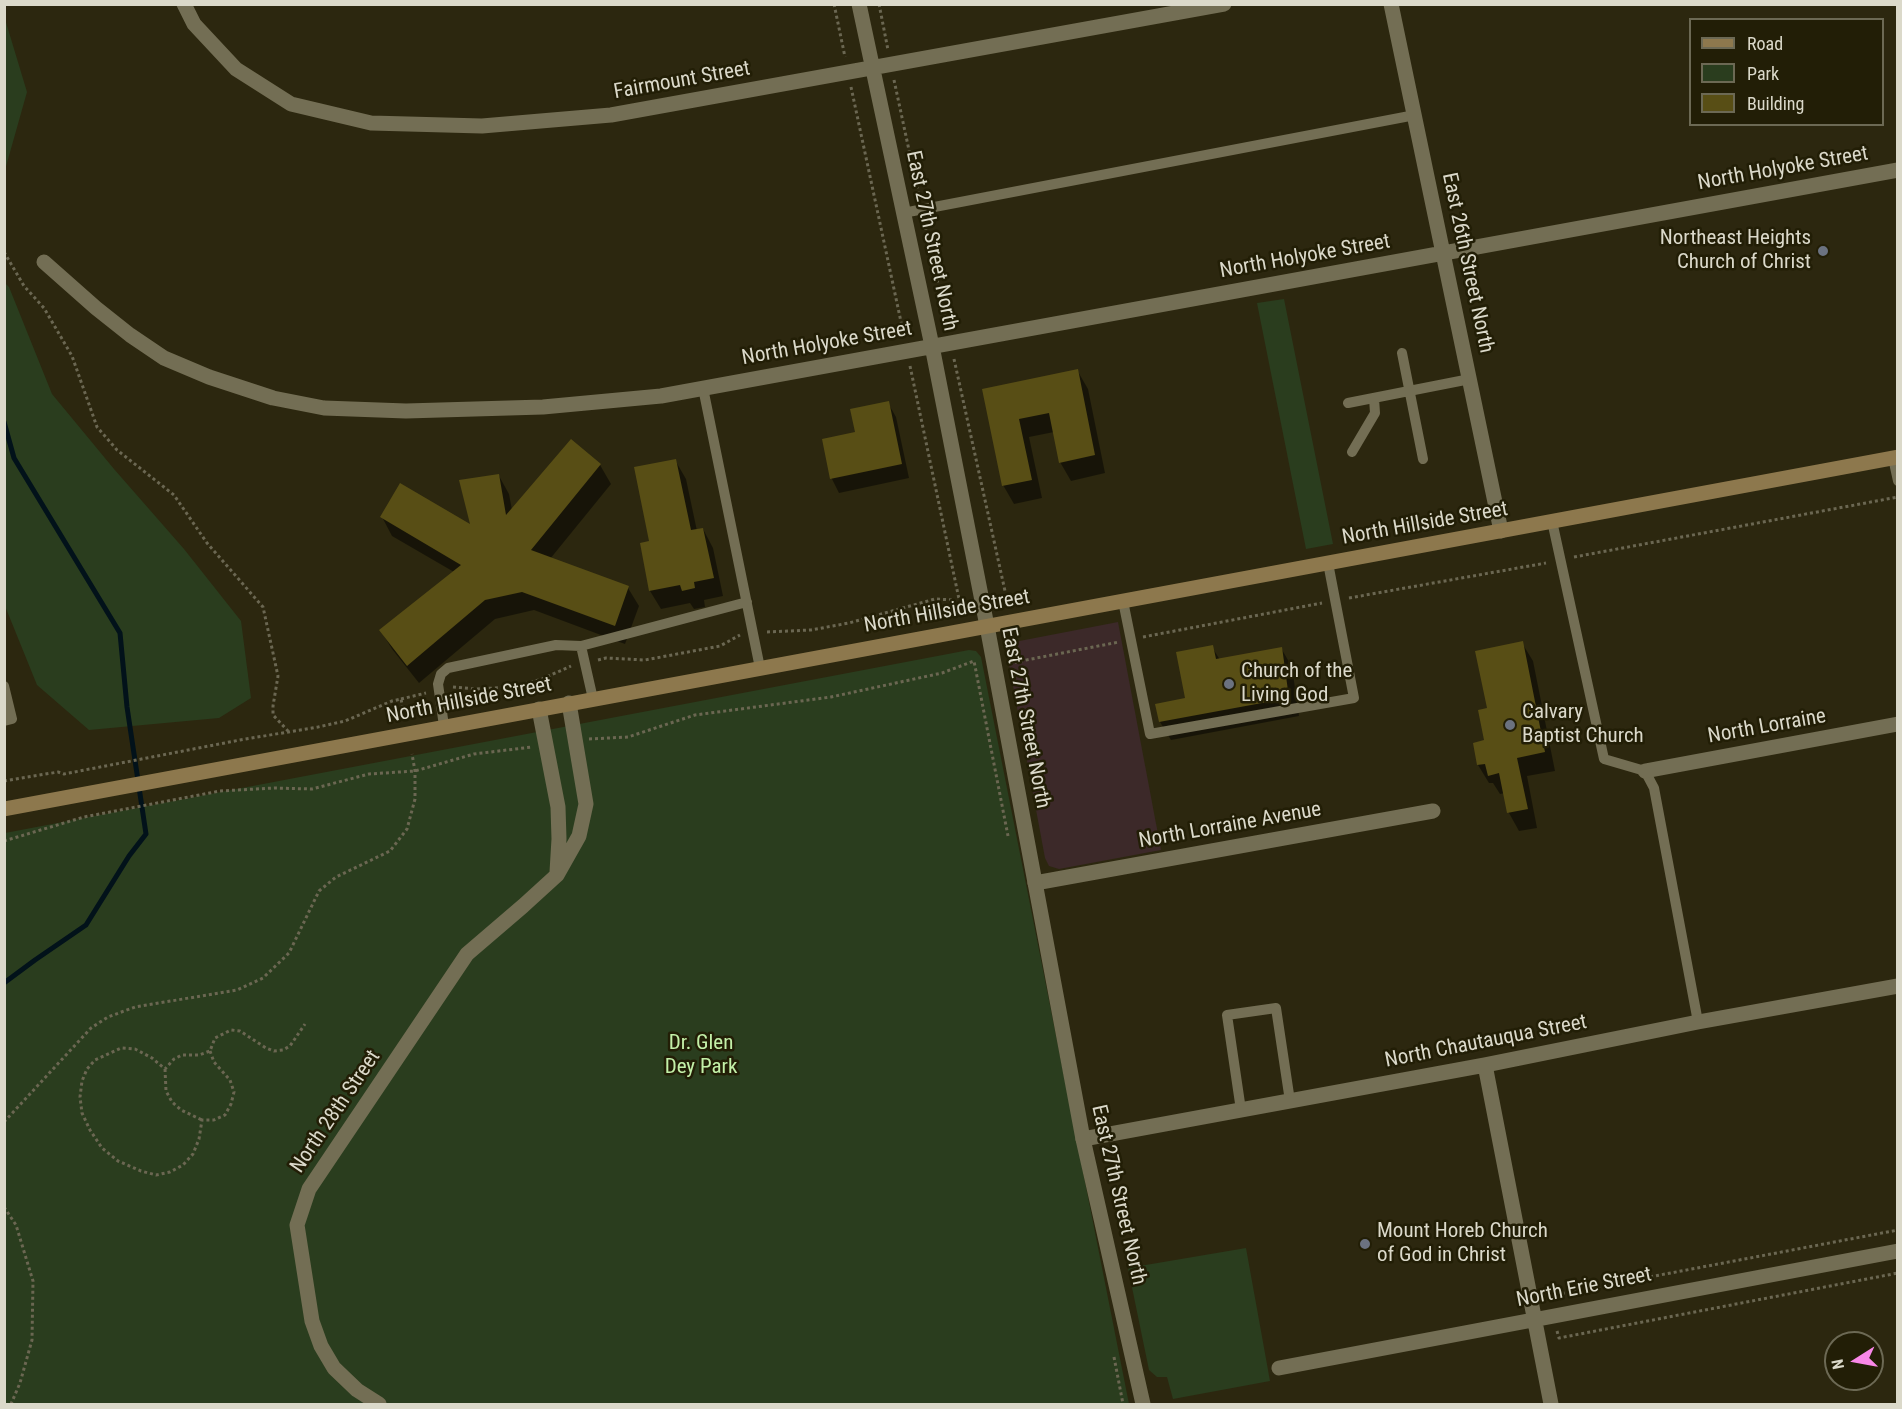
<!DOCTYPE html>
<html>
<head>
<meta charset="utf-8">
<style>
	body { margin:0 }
	#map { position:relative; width:1902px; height:1409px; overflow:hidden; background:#2c270f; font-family:"Roboto Condensed",sans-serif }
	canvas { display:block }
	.frame { position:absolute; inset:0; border:6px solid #dbd9ca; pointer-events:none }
	.legend { position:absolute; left:1689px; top:18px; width:195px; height:108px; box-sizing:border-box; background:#221e06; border:2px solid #6c6954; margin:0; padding:8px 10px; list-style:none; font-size:18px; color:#dbd9ca }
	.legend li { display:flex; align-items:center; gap:12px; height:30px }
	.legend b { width:30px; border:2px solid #6c6954 }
	.north { position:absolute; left:1824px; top:1331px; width:60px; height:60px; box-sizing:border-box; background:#221e06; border:2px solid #6c6954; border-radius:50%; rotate:259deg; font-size:16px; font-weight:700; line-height:24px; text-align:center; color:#dbd9ca }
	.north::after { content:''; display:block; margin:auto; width:21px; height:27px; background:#f987e8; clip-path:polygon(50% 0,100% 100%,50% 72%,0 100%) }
</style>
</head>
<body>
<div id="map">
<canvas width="1902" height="1409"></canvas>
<div class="frame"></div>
<ul class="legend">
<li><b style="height:8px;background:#8d784d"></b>Road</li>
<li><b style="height:16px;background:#2a3d1e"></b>Park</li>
<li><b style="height:16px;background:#584e15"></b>Building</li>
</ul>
<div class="north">N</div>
</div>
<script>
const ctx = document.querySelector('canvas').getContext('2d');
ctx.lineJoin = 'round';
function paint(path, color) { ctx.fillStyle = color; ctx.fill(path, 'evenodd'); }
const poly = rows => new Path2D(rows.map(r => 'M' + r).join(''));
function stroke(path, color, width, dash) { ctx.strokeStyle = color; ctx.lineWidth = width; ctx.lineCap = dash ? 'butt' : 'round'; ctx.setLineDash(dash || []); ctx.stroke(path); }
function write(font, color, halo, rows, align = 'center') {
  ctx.font = font + ' "Roboto Condensed",sans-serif'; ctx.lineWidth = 5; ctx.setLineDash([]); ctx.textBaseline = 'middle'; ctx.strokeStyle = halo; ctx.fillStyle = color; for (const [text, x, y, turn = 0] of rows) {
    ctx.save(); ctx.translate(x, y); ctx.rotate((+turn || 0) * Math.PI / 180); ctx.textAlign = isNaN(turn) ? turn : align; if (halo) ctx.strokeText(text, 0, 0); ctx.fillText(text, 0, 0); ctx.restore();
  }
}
paint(poly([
	[1118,622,1161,850,1059,869,1049,866,1045,858,1006,648,1009,643]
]), '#3c2929');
paint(poly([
	[5,19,27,92,5,170],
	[4,282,9,287,52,394,114,469,184,549,241,621,251,698,219,718,89,730,37,685,5,606],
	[1284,299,1333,544,1306,549,1257,303],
	[969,650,976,651,981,657,1129,1404,5,1404,5,833],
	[1246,1248,1270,1381,1173,1399,1167,1377,1157,1377,1149,1370,1128,1268]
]), '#2a3d1e');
paint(poly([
	[1077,370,1088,389,1105,473,1071,481,1060,462,1054,432,1029,437,1042,498,1014,504,1003,485,984,390],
	[888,403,896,417,909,478,839,493,832,479,823,440,856,433],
	[571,441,600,465,611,484,550,559,628,588,639,606,625,644,534,610,495,619,419,683,392,649,381,631,454,572,392,536,382,517,472,527,499,476,509,494,512,510],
	[675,460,686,479,697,531,703,529,713,548,723,596,704,600,705,607,694,609,690,603,661,609,650,591,651,542],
	[1522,643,1533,661,1555,771,1527,776,1537,828,1519,831,1509,813,1505,793,1500,794,1493,783,1489,783,1478,765,1474,744,1486,742,1488,709],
	[1212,647,1220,660,1281,648,1292,667,1299,716,1171,740,1160,722,1187,699]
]), '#0007');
stroke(poly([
	[4,422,14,458,120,633,127,707,146,834,129,856,86,925,35,960,4,983]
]), '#02121a', 5);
paint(poly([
	[1078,369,1095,455,1059,463,1049,413,1019,419,1032,480,1002,486,982,389],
	[889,401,902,464,830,479,822,439,855,432,850,409],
	[571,439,601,464,531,550,629,586,615,626,522,592,485,600,407,666,379,630,461,565,380,517,400,483,470,524,459,480,499,474,506,515],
	[676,459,691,530,703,528,714,578,694,582,695,588,682,591,680,585,649,591,640,543,649,541,634,467],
	[1523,641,1545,752,1517,758,1528,809,1507,813,1499,773,1488,776,1485,764,1477,765,1473,743,1484,740,1478,710,1487,708,1475,651],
	[1213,645,1216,659,1282,647,1289,698,1159,722,1155,704,1185,698,1176,652]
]), '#584e15');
stroke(poly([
	[834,4,845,57],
	[879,4,888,50],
	[894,80,919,197],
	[851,87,904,336],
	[924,221,948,329],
	[4,252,24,286,44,308,72,356,97,427,117,450,174,495,207,543,263,607,278,676,273,706,273,715,288,731],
	[954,359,1005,591],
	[910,366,959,599],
	[1574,557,1898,497],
	[1349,598,1546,563],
	[767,632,811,630,849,623,935,599,953,600],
	[1143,637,1322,603],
	[1014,648,1016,662,1119,642],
	[598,660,606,658,645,660,720,646,740,635],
	[453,687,475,689,514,687,542,679,571,666],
	[401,699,426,693],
	[589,739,628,737,695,715,831,697,942,673,974,661,1008,836],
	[4,781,58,772,64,774,240,740,318,727,345,721,392,701,401,699,404,715],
	[4,841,84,817,220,791,274,788,312,789,369,774,415,771,474,754,532,747],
	[210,1051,214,1062,230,1080,234,1092,231,1104,225,1115,214,1120,202,1120,199,1139,193,1154,183,1165,170,1172,156,1175,141,1171,118,1161,102,1148,90,1130,82,1113,80,1097,82,1081,87,1069,95,1060,121,1048,135,1049,152,1058,165,1069,174,1059,182,1055,199,1055,210,1051,215,1038,231,1030,240,1031,266,1048,274,1051,283,1050,290,1046,305,1024],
	[165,1069,166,1091,172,1102,181,1110,202,1120],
	[4,1122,91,1028,108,1017,135,1007,237,990,263,978,289,953,319,891,336,877,390,851,407,829,415,799,415,771,412,754],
	[4,1207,16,1225,33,1281,32,1340,20,1383,11,1404],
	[1550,1301,1549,1296,1898,1230],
	[1557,1331,1559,1338,1898,1273],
	[1114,1357,1123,1404]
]), '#6b6752', 3, [3, 3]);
stroke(poly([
	[903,213,1415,115],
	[1402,353,1423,459],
	[703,388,760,668],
	[1348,403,1470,379],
	[1352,452,1375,413,1374,398],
	[1893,458,1898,481],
	[1552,521,1604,759,1645,771,1654,788,1698,1022],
	[1123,601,1150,734,1354,698,1328,563],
	[581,646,593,699],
	[4,686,12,719,4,721],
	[444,726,438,684,441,674,448,668,556,645,581,646,747,602],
	[1241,1110,1227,1015,1276,1008,1290,1101]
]), '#736e54', 10);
stroke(poly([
	[184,4,194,24,236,69,291,104,371,123,482,126,611,115,1224,4],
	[859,4,932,346,987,626],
	[1391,4,1501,531],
	[44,262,96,308,130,335,164,358,209,377,273,398,324,408,406,411,543,407,661,396,1898,170],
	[539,709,558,807,559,839,557,872],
	[1645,771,1898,724],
	[1035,883,1433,811],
	[1485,1065,1551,1404],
	[1083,1139,1485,1065,1698,1022,1898,986],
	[1279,1368,1898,1251],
	[379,1404,357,1390,334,1368,321,1346,312,1321,297,1225,309,1189,467,954,523,906,557,875,579,836,586,804,569,703]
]), '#736e54', 15);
stroke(poly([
	[987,626,1083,1139,1143,1404]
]), '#736e54', 15);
stroke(poly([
	[4,809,1898,457]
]), '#8d784d', 15);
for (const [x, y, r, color] of [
	[1823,251,6,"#6b7280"],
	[1229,684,6,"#6b7280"],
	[1510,725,6,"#6b7280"],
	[1365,1244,6,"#6b7280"]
]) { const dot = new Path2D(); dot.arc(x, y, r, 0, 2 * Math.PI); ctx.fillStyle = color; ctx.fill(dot); stroke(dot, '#221e06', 2); }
write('21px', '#dbd9ca', '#221e06', [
	["Fairmount Street",682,81,-10],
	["North Holyoke Street",1783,169,-10],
	["East 27th Street North",931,241,78],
	["North Holyoke Street",1305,257,-10],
	["East 26th Street North",1467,263,78],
	["North Holyoke Street",827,344,-10],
	["North Hillside Street",1425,524,-10],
	["North Hillside Street",947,612,-10],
	["North Hillside Street",469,701,-11],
	["East 27th Street North",1025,718,79],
	["North Lorraine",1767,727,-10],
	["North Lorraine Avenue",1230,826,-10],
	["North Chautauqua Street",1486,1042,-11],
	["North 28th Street",336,1112,-56],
	["East 27th Street North",1118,1195,77],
	["North Erie Street",1584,1288,-11]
]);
write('21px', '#dbd9ca', '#221e06', [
	["Northeast Heights",1811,239,"right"],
	["Church of Christ",1811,263,"right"],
	["Church of the",1241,672],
	["Living God",1241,696],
	["Calvary",1522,713],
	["Baptist Church",1522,737],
	["Mount Horeb Church",1377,1232],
	["of God in Christ",1377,1256]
], 'left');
write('21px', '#c3f0a8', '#221e06', [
	["Dr. Glen",701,1044],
	["Dey Park",701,1068]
]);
</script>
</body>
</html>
